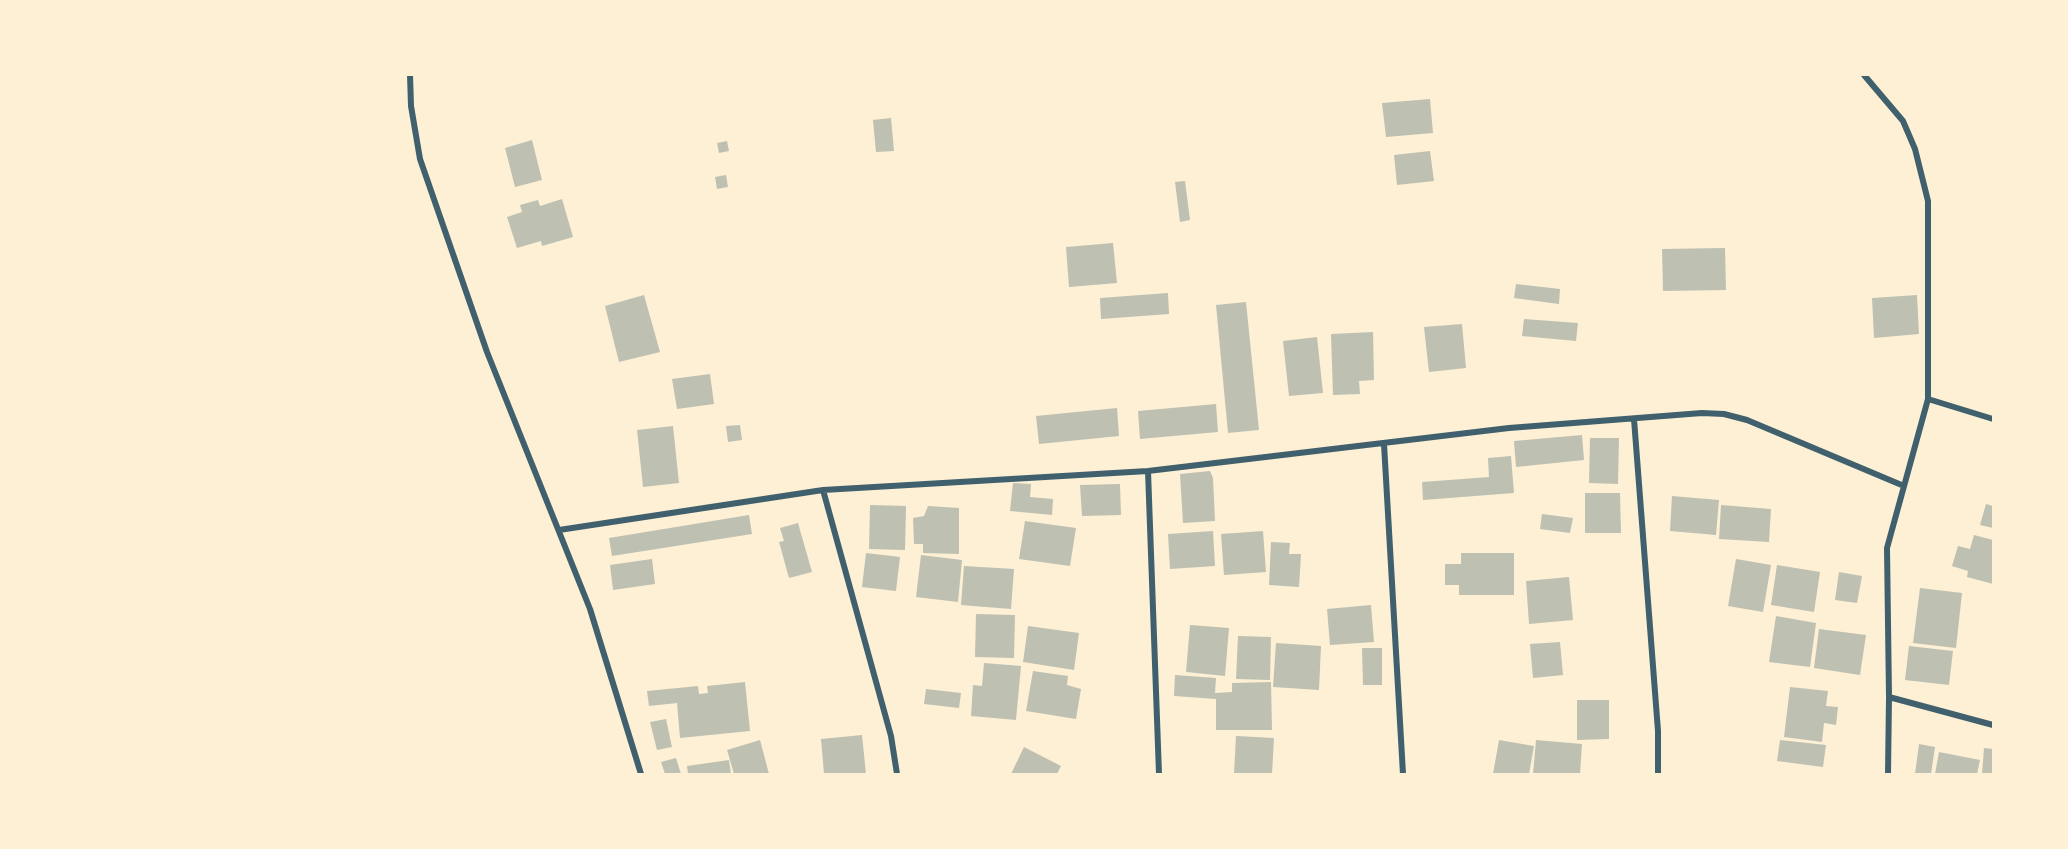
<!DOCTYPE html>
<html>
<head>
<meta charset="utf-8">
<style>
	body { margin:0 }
	#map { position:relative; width:2068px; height:849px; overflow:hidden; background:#fdf0d5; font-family:Barlow,sans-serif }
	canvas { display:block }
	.frame { position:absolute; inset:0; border:76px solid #fdf0d5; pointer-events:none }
</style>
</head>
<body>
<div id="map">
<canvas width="2068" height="849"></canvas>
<div class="frame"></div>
</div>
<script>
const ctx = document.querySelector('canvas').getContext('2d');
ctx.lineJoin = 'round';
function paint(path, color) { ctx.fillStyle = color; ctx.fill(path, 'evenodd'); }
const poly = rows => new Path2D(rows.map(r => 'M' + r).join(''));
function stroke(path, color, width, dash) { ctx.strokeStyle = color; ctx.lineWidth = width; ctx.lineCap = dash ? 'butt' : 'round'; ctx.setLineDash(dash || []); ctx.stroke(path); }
paint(poly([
	[1430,99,1433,133,1386,137,1382,103],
	[891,118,894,151,876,152,873,120],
	[532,140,542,180,515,187,505,148],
	[727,141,729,151,719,153,717,143],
	[1430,151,1434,181,1397,185,1394,155],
	[726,175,728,187,717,189,715,177],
	[1185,181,1190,220,1180,222,1175,182],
	[562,199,573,237,542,246,541,241,517,248,507,217,522,212,520,205,538,200,540,206],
	[1113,243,1117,283,1069,287,1066,247],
	[1725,248,1726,290,1663,291,1662,249],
	[1516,284,1560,289,1559,304,1514,298],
	[1168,293,1169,314,1101,319,1100,298],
	[644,295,660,352,619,362,605,306],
	[1917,295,1919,334,1874,338,1872,298],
	[1246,302,1259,430,1228,433,1216,305],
	[1524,319,1578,323,1576,341,1522,336],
	[1462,324,1466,368,1429,372,1424,327],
	[1373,332,1374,380,1359,381,1360,394,1333,395,1331,334],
	[1317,337,1323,393,1289,396,1283,341],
	[710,374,714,404,677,409,672,379],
	[1216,404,1218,432,1140,439,1138,411],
	[1117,408,1119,436,1039,444,1036,416],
	[740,425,742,440,728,442,726,426],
	[673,426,679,483,643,487,637,430],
	[1582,435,1584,460,1516,467,1514,441],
	[1590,438,1619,438,1618,484,1589,483],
	[1511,456,1514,493,1423,500,1422,482,1489,477,1488,458],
	[1210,471,1213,478,1215,521,1183,523,1180,474],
	[1013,483,1031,484,1030,497,1053,499,1052,515,1010,511],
	[1120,484,1121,515,1082,516,1080,485],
	[1585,493,1620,493,1621,533,1585,533],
	[1672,496,1719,500,1716,535,1670,531],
	[1986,504,1993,506,1993,528,1980,525],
	[870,505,906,506,905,550,869,549],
	[1721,505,1771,509,1769,542,1719,539],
	[928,506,959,508,959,554,923,553,923,544,914,544,913,518,924,516],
	[1542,514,1573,518,1570,533,1540,529],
	[749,515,752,534,612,556,609,538],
	[1025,521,1076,528,1070,566,1019,559],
	[798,523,812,572,789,578,779,542,784,541,780,528],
	[1213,531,1215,566,1170,569,1168,534],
	[1263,531,1266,572,1224,575,1221,534],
	[1974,535,1993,540,1993,584,1967,577,1968,571,1952,566,1958,546,1970,549],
	[1271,542,1290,543,1289,554,1301,554,1299,587,1269,585],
	[866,553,900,557,896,591,862,587],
	[1461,553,1514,553,1514,595,1459,595,1459,585,1445,585,1445,564,1461,564],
	[921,555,962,560,958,602,916,597],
	[652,559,655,584,613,590,610,565],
	[1736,559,1771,565,1763,612,1728,606],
	[1777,565,1820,572,1814,612,1771,605],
	[964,566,1014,569,1011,609,961,605],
	[1839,572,1862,576,1857,603,1835,600],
	[1569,577,1573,620,1529,624,1526,581],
	[1920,588,1962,593,1956,648,1913,643],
	[1371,605,1374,642,1330,645,1327,609],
	[976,614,1015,615,1014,658,975,657],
	[1776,616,1816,623,1810,667,1769,662],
	[1190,625,1229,628,1225,676,1186,672],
	[1028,626,1079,633,1074,670,1023,662],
	[1819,629,1866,635,1860,675,1814,668],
	[1238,636,1271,637,1270,680,1236,679],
	[1560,642,1563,675,1533,678,1530,644],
	[1276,643,1321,646,1319,690,1273,687],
	[1909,646,1953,651,1949,685,1905,680],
	[1362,648,1382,648,1382,685,1363,685],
	[984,663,1021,666,1016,720,971,716,973,685,982,686],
	[1033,671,1068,676,1067,685,1081,689,1076,719,1026,711],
	[1175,675,1216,678,1215,693,1232,692,1232,683,1271,682,1272,730,1216,730,1216,699,1174,696],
	[745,682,750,731,680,738,677,703,649,706,647,691,698,686,699,694,708,693,707,686],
	[1790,687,1828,691,1826,706,1838,707,1836,725,1824,723,1822,742,1784,737],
	[926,689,961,693,959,708,924,704],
	[1577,700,1609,700,1609,739,1577,740],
	[666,719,672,747,657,750,650,722],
	[862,735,866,774,824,774,821,739],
	[1236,736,1274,738,1272,774,1234,774],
	[760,740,769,774,734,774,727,750],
	[1499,740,1534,746,1529,774,1493,774],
	[1536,740,1582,744,1580,774,1533,774],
	[1780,740,1826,745,1823,767,1777,761],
	[1919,744,1935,747,1931,774,1915,774],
	[1024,747,1061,766,1057,774,1011,774],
	[1984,748,1993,749,1993,774,1982,774],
	[1939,752,1980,760,1977,774,1935,774],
	[676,758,681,774,665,774,661,762],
	[729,760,731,774,688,774,687,766]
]), '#bec0b2');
stroke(poly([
	[410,75,411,106,420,159,487,352,590,609,641,774],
	[1864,75,1903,121,1915,149,1928,201,1928,399,1887,548,1889,697,1888,774],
	[1928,399,1993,419],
	[1634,419,1658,731,1658,774],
	[1384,444,1403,774],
	[1148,471,1159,774],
	[823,490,891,736,897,774],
	[559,530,823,490,1148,471,1509,428,1702,413,1724,414,1747,420,1904,486],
	[1889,697,1993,725]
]), '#3f606c', 6);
</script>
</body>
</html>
